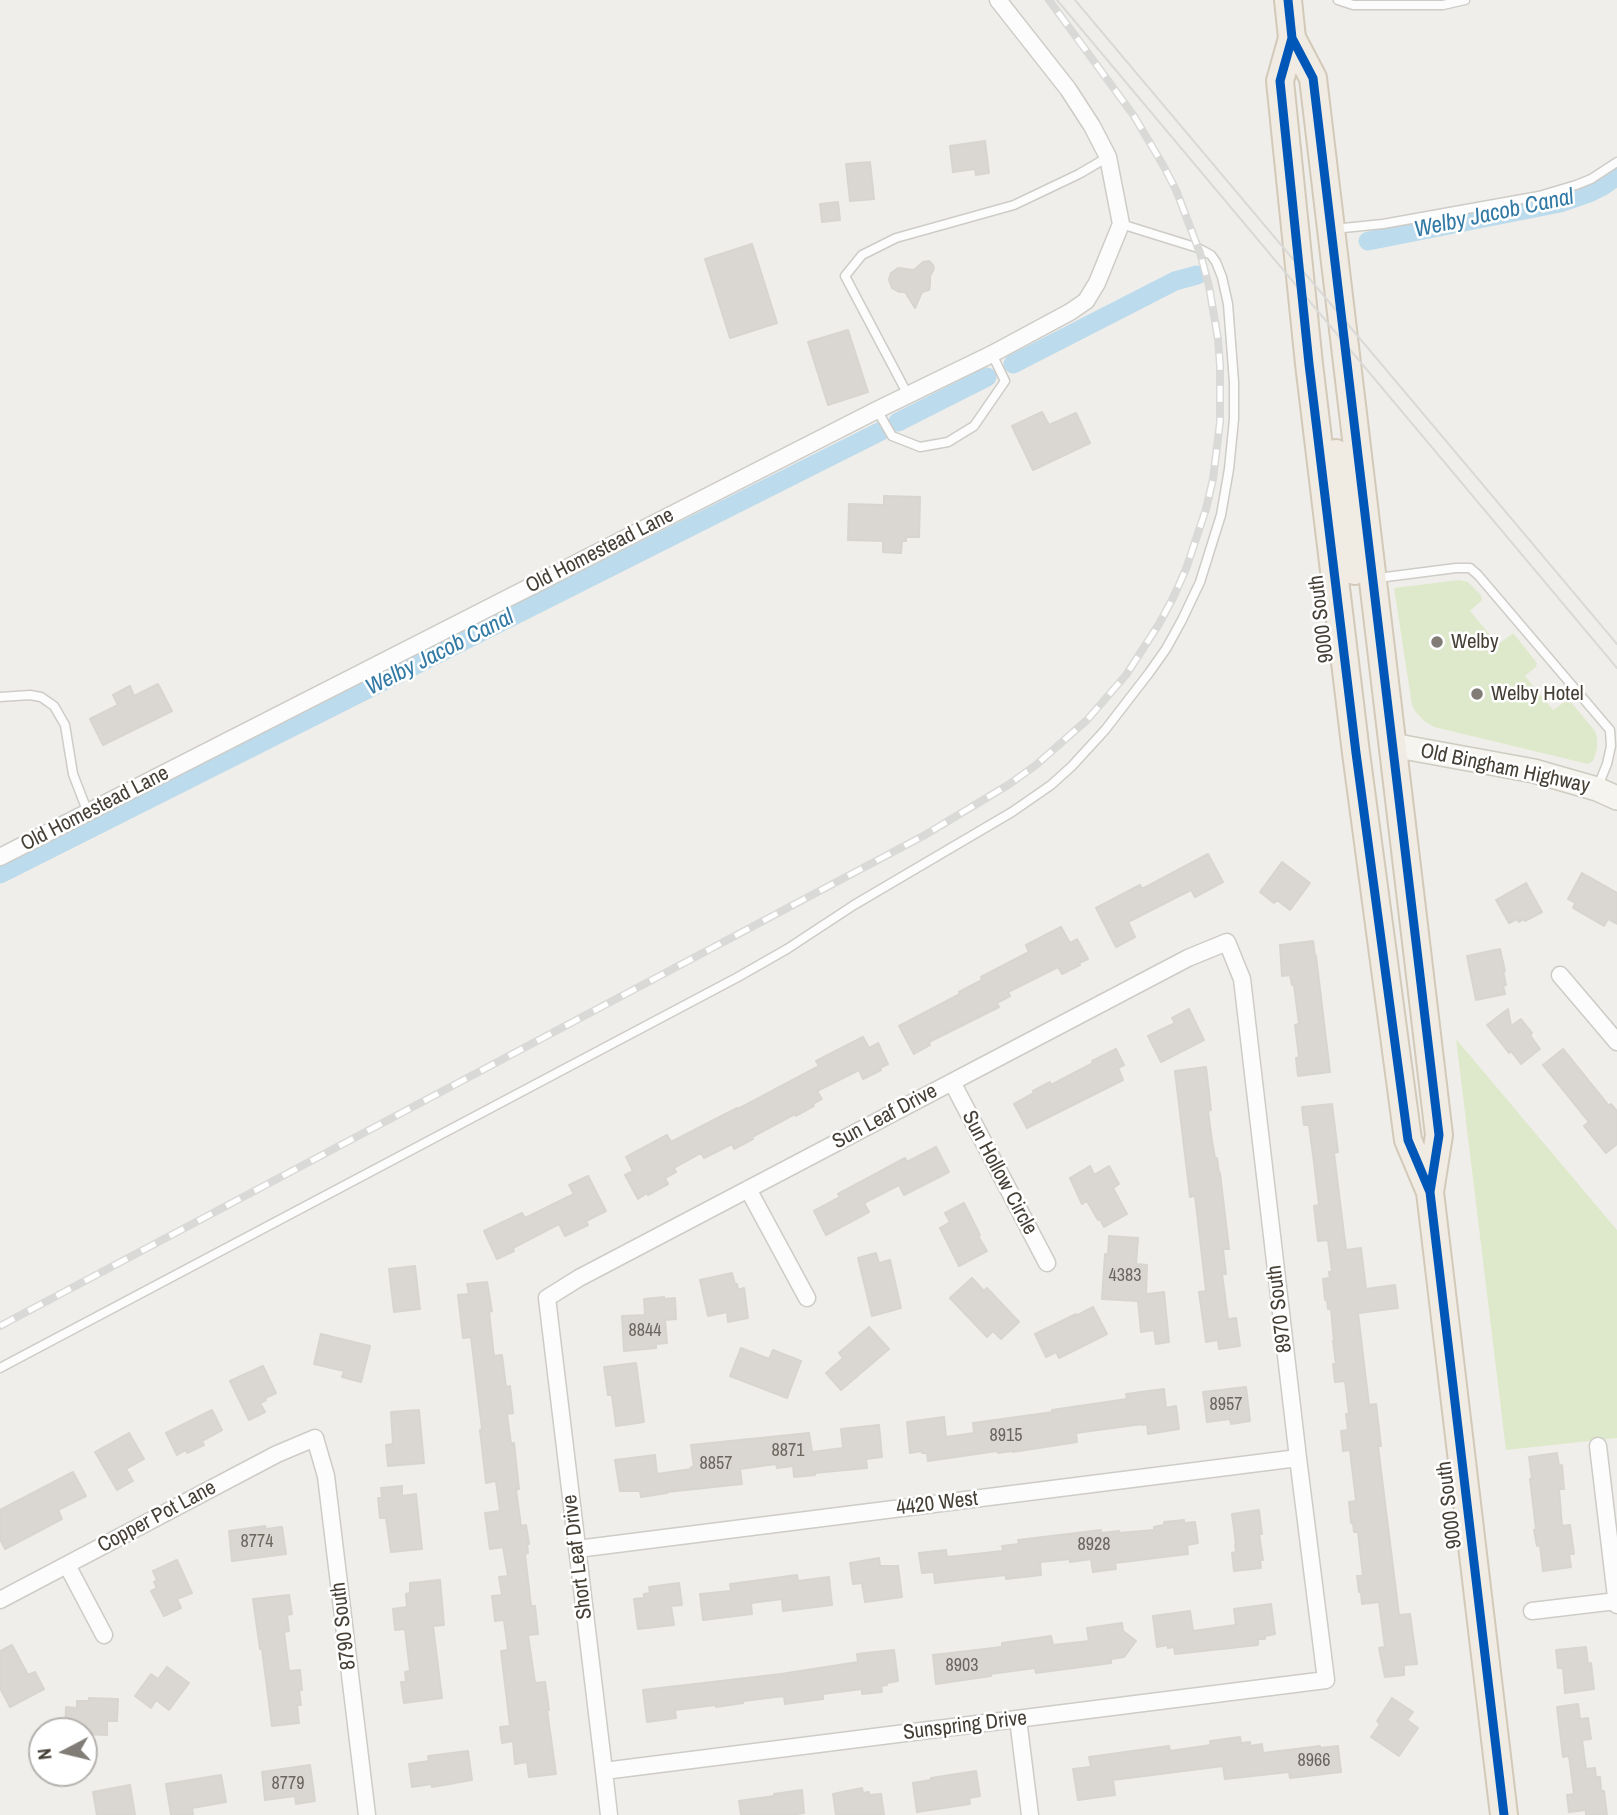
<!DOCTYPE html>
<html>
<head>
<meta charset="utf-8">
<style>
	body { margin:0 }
	#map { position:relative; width:1617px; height:1815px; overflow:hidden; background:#f0eeea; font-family:"Archivo Narrow",sans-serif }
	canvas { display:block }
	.north { position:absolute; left:28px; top:1717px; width:70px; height:70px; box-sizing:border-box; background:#fff; border:2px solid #b5b2af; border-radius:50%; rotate:263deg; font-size:19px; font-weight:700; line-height:28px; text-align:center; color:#453f36 }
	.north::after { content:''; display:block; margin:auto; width:24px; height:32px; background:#817c75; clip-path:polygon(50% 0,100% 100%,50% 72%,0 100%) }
</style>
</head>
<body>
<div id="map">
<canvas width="1617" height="1815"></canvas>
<div class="north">N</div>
</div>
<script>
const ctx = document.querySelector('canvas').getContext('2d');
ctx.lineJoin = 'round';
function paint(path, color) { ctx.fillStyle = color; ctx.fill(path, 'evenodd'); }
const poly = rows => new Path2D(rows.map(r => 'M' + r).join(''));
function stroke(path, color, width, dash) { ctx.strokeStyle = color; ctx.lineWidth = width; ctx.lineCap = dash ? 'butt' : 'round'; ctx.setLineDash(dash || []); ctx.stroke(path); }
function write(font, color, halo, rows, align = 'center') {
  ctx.font = font + ' "Archivo Narrow",sans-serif'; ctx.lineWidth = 5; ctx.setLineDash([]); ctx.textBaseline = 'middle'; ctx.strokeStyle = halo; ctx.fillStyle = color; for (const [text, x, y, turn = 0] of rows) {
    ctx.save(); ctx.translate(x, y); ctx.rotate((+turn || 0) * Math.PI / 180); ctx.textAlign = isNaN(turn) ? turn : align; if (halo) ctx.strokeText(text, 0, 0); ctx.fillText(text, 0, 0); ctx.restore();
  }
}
paint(poly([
	[1459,580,1468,582,1481,595,1482,600,1470,611,1498,644,1512,634,1514,634,1537,663,1536,667,1525,676,1553,710,1566,701,1570,701,1595,731,1597,737,1597,749,1593,761,1588,764,1434,727,1423,720,1415,711,1412,705,1394,588],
	[1456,1039,1617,1230,1617,1438,1506,1450]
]), '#dee9cb');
stroke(poly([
	[1368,241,1560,203,1589,193,1603,186,1617,176],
	[1013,364,1175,281,1197,275],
	[898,422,987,377],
	[0,874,881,431]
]), '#bcdbec', 19);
const building = poly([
	[985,141,989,173,976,175,975,169,953,172,950,146,985,141],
	[870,162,874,199,850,201,846,164,870,162],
	[838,202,840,220,822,222,820,204,838,202],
	[752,244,777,323,730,338,705,259,752,244],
	[929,261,933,265,934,269,930,276,930,285,929,290,922,292,915,308,905,292,899,292,892,288,889,280,890,276,891,273,898,268,914,270,923,262,929,261],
	[848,330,868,392,828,405,808,342,848,330],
	[1042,412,1049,425,1076,413,1090,443,1033,470,1012,426,1042,412],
	[884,496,920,497,919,537,906,537,906,541,902,541,901,553,883,552,883,541,848,540,849,504,884,505,884,496],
	[158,684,172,711,103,745,90,719,118,705,113,695,130,686,134,696,158,684],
	[1208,854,1223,882,1195,897,1191,890,1128,922,1135,937,1116,947,1096,908,1140,885,1142,889,1208,854],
	[1282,862,1310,883,1290,910,1277,900,1274,903,1260,892,1282,862],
	[1582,873,1617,893,1617,924,1608,919,1604,926,1573,908,1575,903,1568,899,1582,873],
	[1526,883,1542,912,1525,921,1524,919,1519,922,1517,919,1509,923,1496,900,1526,883],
	[1061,927,1070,943,1077,939,1088,959,1079,963,1080,965,1062,974,1058,967,1008,992,1010,996,997,1003,999,1007,929,1042,930,1045,914,1054,899,1026,960,994,959,992,982,980,981,977,1029,952,1026,945,1061,927],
	[1313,941,1315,956,1316,956,1330,1072,1298,1076,1296,1058,1299,1057,1295,1025,1299,1024,1294,985,1292,985,1290,975,1282,976,1280,945,1313,941],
	[1500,949,1505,971,1503,971,1506,985,1503,986,1505,994,1476,1000,1467,956,1500,949],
	[1189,1009,1204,1040,1161,1062,1148,1036,1175,1023,1172,1018,1189,1009],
	[1508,1009,1511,1026,1521,1019,1532,1033,1530,1035,1540,1049,1521,1064,1511,1051,1509,1053,1487,1025,1508,1009],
	[863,1037,869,1048,878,1043,888,1064,880,1068,881,1070,863,1079,859,1070,817,1091,822,1099,813,1104,814,1106,796,1116,795,1114,752,1137,753,1139,734,1149,732,1144,704,1158,701,1153,674,1168,676,1172,665,1178,668,1184,648,1195,647,1193,638,1199,625,1175,633,1171,626,1157,667,1135,671,1142,737,1108,738,1109,819,1066,816,1061,863,1037],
	[1116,1049,1124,1065,1118,1068,1123,1080,1027,1128,1014,1104,1034,1093,1033,1091,1050,1082,1051,1085,1093,1063,1092,1061,1116,1049],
	[1563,1049,1609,1106,1611,1104,1617,1111,1617,1144,1606,1153,1584,1126,1589,1122,1543,1065,1563,1049],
	[1206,1067,1211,1110,1208,1111,1212,1141,1215,1158,1217,1158,1219,1173,1220,1173,1229,1249,1223,1249,1226,1274,1222,1274,1228,1319,1236,1318,1240,1346,1219,1349,1218,1340,1206,1342,1199,1292,1206,1291,1195,1196,1190,1197,1175,1071,1206,1067],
	[1332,1104,1338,1152,1334,1153,1346,1250,1361,1248,1366,1289,1395,1285,1398,1308,1358,1313,1369,1405,1376,1404,1381,1446,1378,1446,1399,1615,1410,1614,1417,1664,1404,1665,1404,1675,1385,1677,1379,1648,1385,1647,1379,1602,1362,1604,1361,1592,1359,1592,1357,1576,1363,1576,1358,1532,1354,1532,1353,1523,1351,1523,1349,1502,1356,1501,1350,1450,1343,1451,1341,1431,1348,1430,1346,1414,1349,1414,1345,1381,1335,1382,1333,1364,1336,1364,1333,1341,1334,1341,1331,1309,1328,1309,1327,1300,1325,1300,1323,1279,1330,1278,1329,1272,1332,1271,1328,1240,1318,1241,1314,1206,1319,1205,1313,1155,1309,1125,1304,1125,1302,1107,1332,1104],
	[936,1147,949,1172,904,1195,899,1185,864,1203,869,1212,826,1235,814,1211,840,1197,838,1194,905,1158,907,1162,936,1147],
	[1090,1166,1094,1175,1109,1166,1119,1184,1113,1188,1127,1214,1104,1227,1100,1219,1098,1220,1087,1201,1082,1204,1070,1178,1090,1166],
	[588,1176,606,1211,586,1221,588,1225,565,1236,559,1224,513,1248,514,1251,497,1259,484,1231,522,1213,525,1218,574,1194,569,1185,588,1176],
	[964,1203,980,1235,978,1236,987,1251,959,1266,940,1228,950,1222,945,1213,964,1203],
	[1109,1236,1138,1238,1136,1264,1147,1265,1146,1294,1164,1292,1169,1342,1156,1344,1154,1330,1141,1332,1138,1301,1102,1299,1105,1254,1108,1255,1109,1236],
	[876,1253,879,1263,890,1260,901,1308,872,1316,858,1258,876,1253],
	[415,1266,420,1309,394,1312,389,1269,415,1266],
	[732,1273,735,1284,737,1284,738,1290,744,1288,748,1318,728,1322,727,1312,708,1316,700,1280,732,1273],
	[972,1278,984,1291,987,1288,1019,1322,1001,1339,993,1331,987,1337,950,1298,972,1278],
	[487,1282,492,1311,489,1312,494,1356,502,1355,506,1387,510,1386,513,1413,507,1414,511,1444,514,1443,519,1489,516,1490,521,1526,526,1525,529,1544,527,1544,528,1553,525,1554,531,1606,535,1606,538,1634,528,1635,535,1683,545,1682,549,1710,547,1710,556,1774,529,1777,527,1762,515,1764,513,1741,502,1743,500,1727,510,1726,501,1651,508,1650,504,1620,495,1621,492,1596,502,1595,499,1577,508,1576,503,1547,490,1549,485,1513,500,1511,496,1481,486,1483,480,1430,482,1429,471,1337,463,1338,458,1295,469,1294,467,1284,487,1282],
	[664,1297,664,1299,675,1298,676,1319,665,1320,667,1343,656,1344,656,1348,624,1351,622,1316,645,1315,644,1299,664,1297],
	[1093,1307,1107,1334,1059,1358,1056,1352,1046,1357,1035,1334,1076,1314,1076,1316,1093,1307],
	[869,1327,889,1349,841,1390,826,1373,843,1358,839,1353,869,1327],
	[321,1334,370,1346,361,1382,342,1377,344,1371,314,1364,321,1334],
	[741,1348,769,1359,773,1350,801,1361,787,1398,730,1376,741,1348],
	[636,1363,644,1422,616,1426,612,1395,608,1395,604,1367,636,1363],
	[263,1366,276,1393,265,1398,266,1400,260,1403,265,1412,249,1420,230,1381,263,1366],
	[1246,1387,1250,1421,1231,1424,1230,1419,1207,1422,1203,1392,1246,1387],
	[1164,1389,1166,1408,1176,1406,1179,1429,1148,1434,1147,1424,1142,1425,1142,1424,1076,1433,1077,1442,1013,1452,1012,1451,998,1453,997,1451,928,1461,927,1453,922,1453,922,1451,910,1453,907,1422,944,1417,946,1437,974,1433,973,1423,1053,1412,1052,1410,1127,1399,1126,1394,1164,1389],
	[212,1410,222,1430,202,1441,204,1445,187,1453,186,1450,177,1455,166,1433,212,1410],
	[419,1410,424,1463,388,1466,386,1445,393,1444,391,1412,419,1410],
	[879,1425,882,1457,866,1459,867,1468,814,1473,815,1475,794,1477,793,1466,777,1468,776,1464,740,1469,742,1484,667,1492,667,1493,641,1497,640,1491,620,1491,615,1460,655,1455,657,1474,691,1469,691,1467,694,1467,691,1445,809,1433,812,1452,843,1448,841,1429,879,1425],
	[129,1433,144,1459,126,1469,133,1481,117,1490,95,1452,129,1433],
	[1557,1453,1559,1466,1562,1465,1564,1489,1559,1489,1562,1526,1570,1525,1574,1554,1569,1554,1571,1567,1543,1571,1540,1545,1537,1546,1534,1530,1536,1529,1530,1479,1532,1479,1529,1457,1557,1453],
	[73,1472,86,1496,58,1510,62,1519,5,1549,0,1539,0,1510,73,1472],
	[402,1486,402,1496,416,1494,422,1549,391,1552,386,1518,380,1518,378,1498,382,1498,381,1488,402,1486],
	[1259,1510,1262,1534,1259,1534,1263,1560,1260,1560,1261,1568,1234,1571,1232,1553,1236,1552,1235,1544,1236,1544,1232,1514,1259,1510],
	[1184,1520,1184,1523,1195,1522,1198,1543,1187,1545,1188,1554,1115,1563,1116,1569,1093,1572,1091,1559,1070,1562,1070,1559,1040,1562,1041,1575,1006,1579,1006,1575,935,1583,934,1572,922,1573,919,1553,946,1550,947,1557,1003,1551,1002,1546,1019,1544,1018,1540,1101,1530,1101,1533,1119,1531,1119,1533,1154,1530,1154,1527,1164,1525,1164,1522,1184,1520],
	[265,1526,266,1529,282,1527,286,1554,232,1561,229,1531,265,1526],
	[879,1558,880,1566,898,1566,902,1597,865,1602,862,1583,853,1584,850,1563,879,1558],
	[177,1560,192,1593,177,1599,181,1608,164,1616,151,1591,157,1588,154,1582,157,1580,153,1571,177,1560],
	[797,1575,798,1581,829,1577,832,1605,783,1611,782,1599,751,1603,752,1614,703,1620,700,1594,731,1591,730,1584,797,1575],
	[440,1580,444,1625,433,1626,442,1698,404,1703,401,1682,406,1682,405,1672,410,1671,405,1629,395,1630,393,1609,407,1607,406,1594,410,1593,410,1583,440,1580],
	[679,1583,682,1605,671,1606,674,1625,638,1629,634,1599,644,1598,644,1594,650,1593,649,1587,679,1583],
	[289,1595,292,1614,287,1615,289,1631,284,1632,289,1671,300,1670,302,1690,299,1690,301,1705,297,1705,299,1723,272,1726,262,1649,260,1649,253,1599,289,1595],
	[1271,1604,1275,1634,1265,1636,1265,1639,1258,1639,1258,1645,1175,1654,1174,1647,1168,1648,1168,1645,1157,1647,1153,1616,1190,1611,1193,1631,1236,1625,1234,1609,1271,1604],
	[1122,1623,1123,1631,1136,1641,1124,1657,1111,1659,1111,1663,1036,1673,1035,1668,990,1674,991,1676,936,1684,933,1655,1002,1647,1002,1643,1051,1636,1053,1645,1089,1641,1087,1628,1122,1623],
	[12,1645,28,1675,35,1672,44,1689,10,1707,0,1688,0,1651,12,1645],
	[1586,1647,1588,1664,1591,1663,1594,1689,1565,1693,1563,1668,1558,1668,1556,1650,1586,1647],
	[894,1650,898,1681,887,1683,887,1685,881,1686,882,1692,862,1694,862,1689,823,1694,823,1699,785,1704,784,1696,743,1701,743,1703,716,1707,716,1705,675,1710,676,1718,647,1722,643,1690,781,1674,858,1662,857,1654,894,1650],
	[167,1667,189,1683,169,1710,156,1700,151,1708,135,1696,151,1674,158,1679,167,1667],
	[89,1698,118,1699,117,1721,107,1721,107,1735,84,1734,84,1731,65,1731,66,1707,77,1708,77,1701,89,1701,89,1698],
	[1392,1698,1413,1712,1407,1720,1418,1728,1399,1756,1371,1737,1380,1724,1377,1721,1392,1698],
	[1578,1704,1580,1719,1588,1718,1591,1739,1582,1740,1586,1769,1595,1768,1596,1777,1600,1777,1601,1791,1604,1791,1607,1815,1586,1815,1586,1810,1569,1812,1567,1795,1574,1794,1569,1756,1563,1757,1557,1707,1578,1704],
	[1240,1737,1241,1743,1250,1742,1250,1746,1262,1744,1263,1753,1320,1746,1320,1748,1338,1746,1341,1772,1290,1778,1289,1772,1225,1779,1223,1766,1113,1780,1115,1795,1078,1800,1073,1769,1091,1767,1089,1757,1169,1746,1170,1751,1211,1745,1210,1741,1240,1737],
	[468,1751,472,1780,432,1787,431,1784,412,1787,409,1764,429,1761,428,1756,468,1751],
	[310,1765,315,1801,296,1804,295,1796,265,1800,262,1772,310,1765],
	[976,1771,980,1796,969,1798,970,1804,917,1812,913,1783,931,1780,931,1778,976,1771],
	[221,1775,226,1802,192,1808,193,1815,171,1815,166,1784,221,1775],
	[130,1785,135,1815,97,1815,93,1792,130,1785],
	[862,1788,863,1793,869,1792,869,1795,881,1794,884,1815,836,1815,833,1794,862,1788],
	[802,1790,804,1813,791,1815,741,1815,739,1801,774,1796,774,1794,802,1790]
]);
paint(building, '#dad7d2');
stroke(building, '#d8d5d0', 2);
const service = poly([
	[1338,0,1353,5,1443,5,1465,0],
	[1333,229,1383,224,1539,196,1576,185,1591,179,1617,162],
	[908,395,845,276,862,255,896,238,1014,205,1079,174,1108,157],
	[877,410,892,436,920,447,948,442,974,426,1005,381,992,354],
	[1378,578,1456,568,1470,568,1478,575,1610,730,1611,746,1607,764,1598,786],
	[0,697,30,695,41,697,54,706,65,725,73,774,88,813],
	[0,1368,738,977,787,949,854,905,1012,812,1051,785,1072,766,1105,730,1149,673,1166,649,1182,620,1200,582,1221,515,1229,469,1234,419,1234,382,1228,304,1222,277,1216,262,1211,255,1198,248,1121,224]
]);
const minor = poly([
	[0,857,877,410,992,354,1070,312,1086,301,1097,283,1121,224,1108,157,1092,126,1068,89,998,0],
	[1560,975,1617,1042],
	[952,1082,1047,1263],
	[748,1189,807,1298],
	[1598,1446,1617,1605],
	[577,1549,1298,1458],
	[67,1565,104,1635],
	[0,1600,277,1454,315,1438,326,1476,367,1815],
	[1532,1611,1617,1601],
	[1018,1719,1030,1815],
	[604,1771,1326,1680,1298,1458,1242,979,1227,942,1188,958,579,1278,547,1298,604,1771,609,1815]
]);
const secondary = poly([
	[1392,745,1534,771,1597,789,1617,798]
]);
const primary = poly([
	[1288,0,1292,38,1313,78,1439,1135,1430,1192,1504,1815],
	[1292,38,1280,81,1309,364,1356,753,1408,1140,1430,1192],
	[1336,453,1345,501,1354,571]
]);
stroke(service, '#ceccc7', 11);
stroke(minor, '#ceccc7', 19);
stroke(secondary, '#cecbc1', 26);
stroke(primary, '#d2c9b8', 30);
stroke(service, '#fdfcfc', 8);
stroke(minor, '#fdfcfc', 16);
stroke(secondary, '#f6f4ef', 23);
stroke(primary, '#f0ece4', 26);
stroke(poly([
	[1057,0,1617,668],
	[1075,0,1617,644]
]), '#d9d9d8', 2);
const rail = poly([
	[0,1326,925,835,1008,785,1036,765,1087,720,1126,675,1159,624,1173,598,1186,569,1206,509,1213,479,1220,422,1220,365,1218,339,1209,286,1200,253,1176,190,1163,165,1134,116,1049,0]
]);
stroke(rail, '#d9d9d8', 8);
stroke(rail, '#fff', 5, [16]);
stroke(poly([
	[1288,0,1292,38,1313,78,1439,1135,1430,1192,1504,1815],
	[1292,38,1280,81,1309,364,1356,753,1408,1140,1430,1192]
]), '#0057b8', 9);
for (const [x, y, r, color] of [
	[1437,642,7,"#817c75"],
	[1477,694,7,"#817c75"]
]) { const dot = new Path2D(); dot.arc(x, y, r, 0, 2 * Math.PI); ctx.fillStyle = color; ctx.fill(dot); stroke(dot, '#fff', 2.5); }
write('18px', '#6b665e', null, [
	["4383",1125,1276],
	["8844",645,1331],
	["8957",1226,1405],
	["8915",1006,1436],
	["8871",788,1451],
	["8857",716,1464],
	["8774",257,1542],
	["8928",1094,1545],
	["8903",962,1666],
	["8966",1314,1761],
	["8779",288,1784]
]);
write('21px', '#453f36', '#fff', [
	["Old Homestead Lane",600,551,-27],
	["9000 South",1322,619,-97],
	["Old Bingham Highway",1505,769,12],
	["Old Homestead Lane",95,809,-27],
	["Sun Leaf Drive",885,1117,-28],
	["Sun Hollow Circle",999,1173,62],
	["8970 South",1280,1309,-97],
	["4420 West",937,1504,-7],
	["9000 South",1450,1505,-97],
	["Copper Pot Lane",157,1517,-28],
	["Short Leaf Drive",578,1557,-97],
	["8790 South",344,1626,-97],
	["Sunspring Drive",965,1726,-7]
]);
write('21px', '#453f36', '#fff', [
	["Welby",1451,642],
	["Welby Hotel",1491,694]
], 'left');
write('italic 23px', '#327aa5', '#fff', [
	["Welby Jacob Canal",1494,214,-12],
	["Welby Jacob Canal",440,653,-27]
]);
</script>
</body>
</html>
